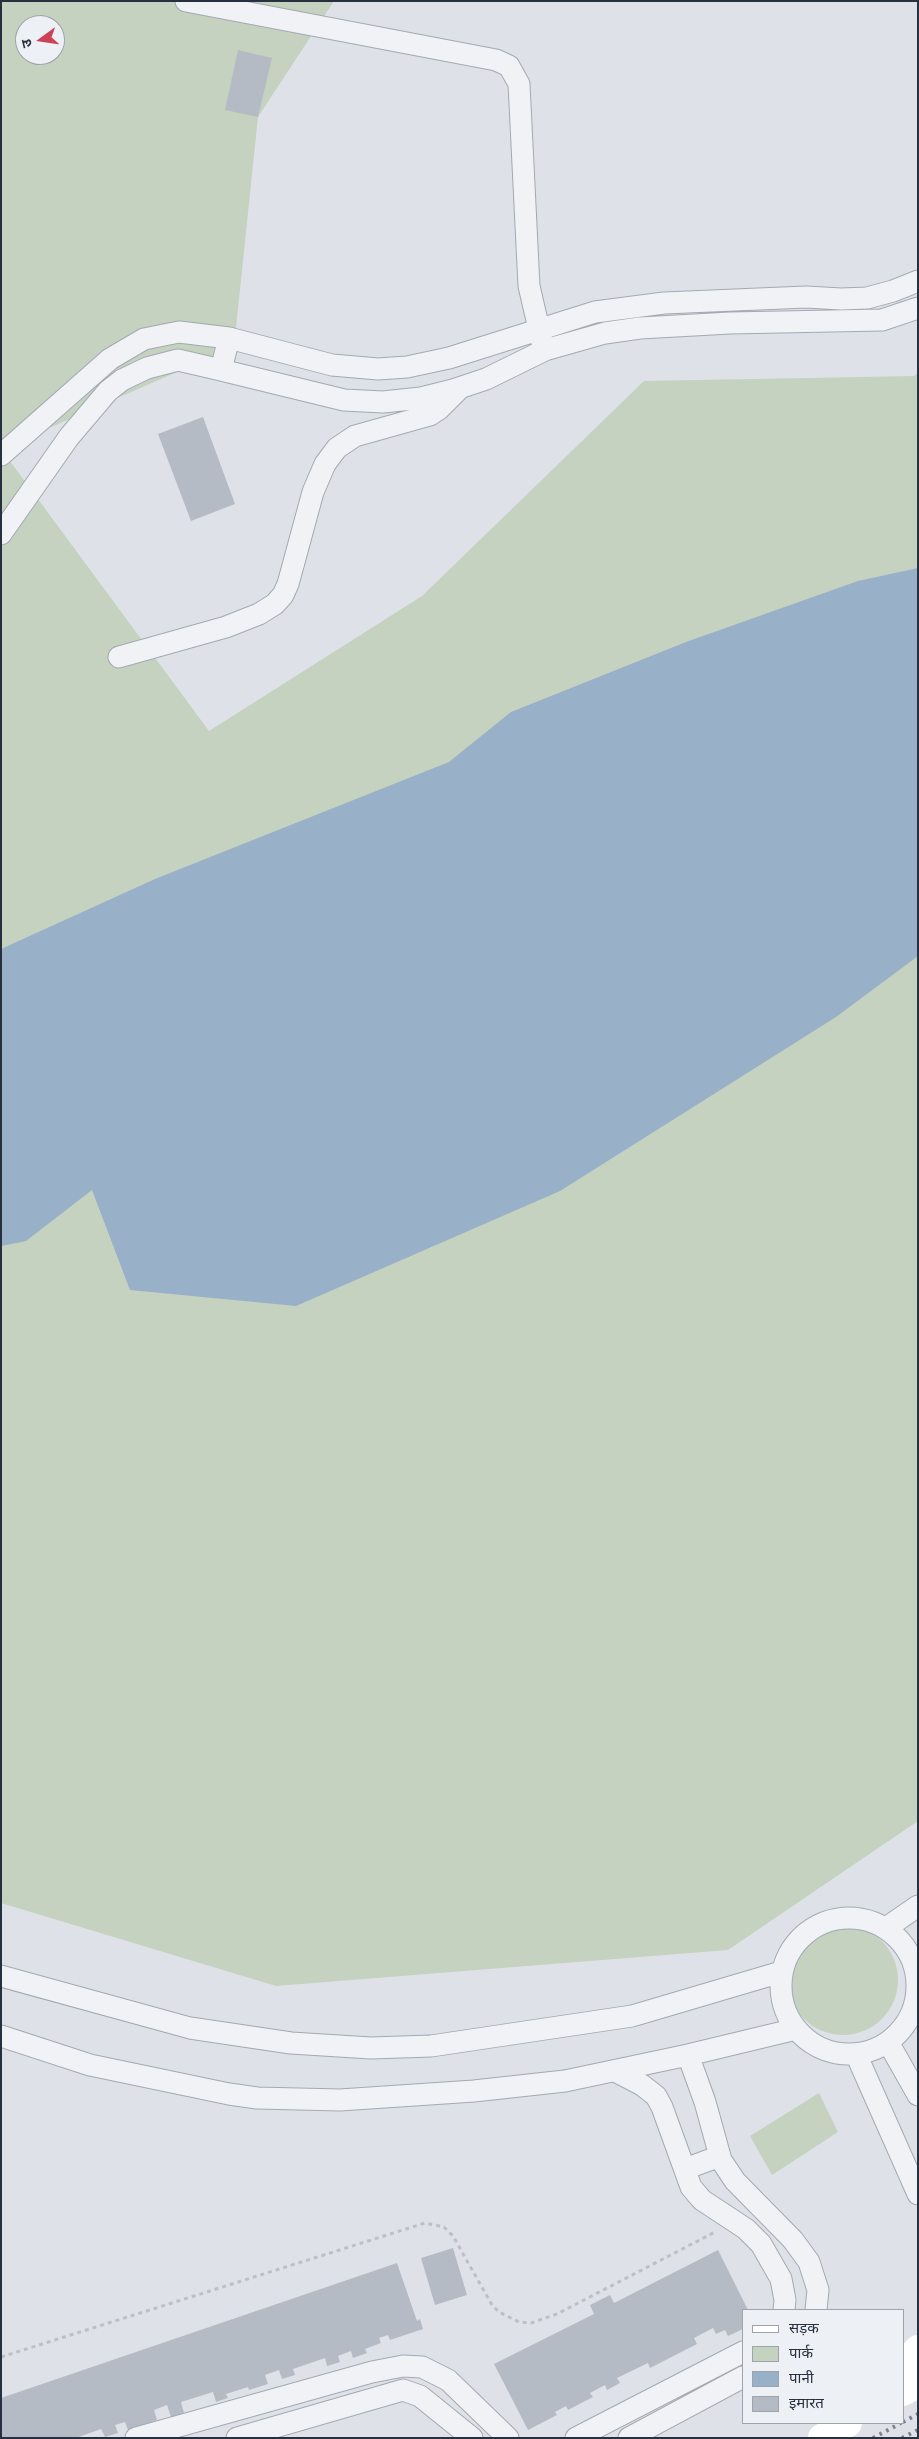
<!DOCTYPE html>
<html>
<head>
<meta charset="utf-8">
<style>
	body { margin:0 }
	#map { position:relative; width:919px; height:2439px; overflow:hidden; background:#dee2e8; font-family:"PT Sans Narrow","Noto Sans Devanagari",sans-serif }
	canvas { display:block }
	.frame { position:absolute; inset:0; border:2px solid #27303f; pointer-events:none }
	.legend { position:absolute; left:742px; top:2309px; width:162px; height:115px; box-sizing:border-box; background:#edf1f5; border:1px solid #9ea4ac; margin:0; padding:6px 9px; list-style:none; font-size:15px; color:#27303f }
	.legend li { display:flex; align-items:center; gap:10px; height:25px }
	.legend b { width:25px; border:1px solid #9ea4ac }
	.north { position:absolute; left:15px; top:15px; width:50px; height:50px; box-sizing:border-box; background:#edf1f5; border:1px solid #9ea4ac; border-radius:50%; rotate:256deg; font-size:14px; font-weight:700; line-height:20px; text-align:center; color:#27303f }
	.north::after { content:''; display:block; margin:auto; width:18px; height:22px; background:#cf4157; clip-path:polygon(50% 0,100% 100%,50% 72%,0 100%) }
</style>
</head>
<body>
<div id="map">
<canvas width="919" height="2439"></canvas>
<div class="frame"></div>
<ul class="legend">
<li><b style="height:6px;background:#fff"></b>सड़क</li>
<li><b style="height:14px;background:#c4d2bf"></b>पार्क</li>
<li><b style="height:14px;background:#98b0c8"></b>पानी</li>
<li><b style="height:14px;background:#b5bbc4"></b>इमारत</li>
</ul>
<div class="north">उ</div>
</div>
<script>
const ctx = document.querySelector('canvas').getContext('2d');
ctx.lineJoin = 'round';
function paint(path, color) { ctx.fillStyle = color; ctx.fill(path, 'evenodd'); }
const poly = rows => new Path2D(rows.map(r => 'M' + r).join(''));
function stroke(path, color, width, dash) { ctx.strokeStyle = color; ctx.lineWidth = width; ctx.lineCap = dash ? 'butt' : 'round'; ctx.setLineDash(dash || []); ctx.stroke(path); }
paint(poly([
	[1,1,334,1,258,117,234,347,1,449],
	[25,25,55,25,55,55,25,55],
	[918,373,918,1821,728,1950,276,1986,1,1903,1,449,209,731,422,596,644,381,914,376],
	'788 1980a55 55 0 1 1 110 0a55 55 0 1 1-110 0Z',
	[819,2093,838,2132,772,2175,750,2136]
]), '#c4d2bf');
paint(poly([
	[918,568,918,956,836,1017,560,1191,296,1306,130,1290,92,1190,26,1241,1,1246,1,949,155,879,449,762,511,712,686,642,858,581]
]), '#98b0c8');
paint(poly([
	[238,50,272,58,258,117,225,110],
	[203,417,235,504,191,521,158,434],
	[453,2248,467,2295,435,2305,421,2258],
	[718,2250,748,2310,743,2310,743,2329,728,2336,725,2330,716,2334,713,2328,694,2338,697,2344,650,2368,648,2363,617,2378,620,2383,607,2390,605,2385,590,2393,593,2397,568,2410,566,2406,555,2412,557,2415,528,2430,494,2364,594,2314,590,2305,610,2295,614,2303],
	[397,2263,417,2321,420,2319,423,2329,390,2340,388,2335,379,2338,381,2343,365,2349,367,2353,353,2358,351,2351,338,2356,340,2362,327,2366,325,2358,293,2369,295,2375,282,2379,279,2370,265,2375,268,2384,249,2390,248,2387,226,2394,228,2398,216,2402,213,2392,181,2402,184,2413,171,2417,167,2405,154,2410,157,2420,128,2430,125,2422,115,2425,118,2433,105,2437,101,2429,76,2438,1,2438,1,2398]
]), '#b5bbc4');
const street = poly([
	[186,1,496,60,509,66,519,84,529,286,542,342],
	[918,281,893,291,867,298,841,299,806,297,664,303,595,312,449,358,407,367,378,369,332,365,229,338,221,370,344,400,383,402,421,398,453,390,486,379,545,350,605,333,640,328,730,323,882,320,918,308],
	[1,455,110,359,144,339,179,332,229,338],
	[1,534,69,437,108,391,122,380,147,368,178,360,221,370],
	[119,657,226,627,259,614,275,604,283,595,288,584,313,492,325,464,337,448,355,436,430,415,439,409,460,388],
	'781 1986a68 68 0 1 1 136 0a68 68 0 1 1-136 0Z',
	[886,1928,918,1906],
	[1,1976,190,2028,291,2043,371,2048,431,2046,632,2016,781,1972],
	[1,2036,90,2065,229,2094,257,2098,340,2100,474,2091,565,2081,688,2055,796,2029],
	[888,2042,918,2095],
	[856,2054,918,2194],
	[688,2055,705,2102,721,2160,735,2181,793,2240,809,2262,818,2290,816,2310],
	[615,2071,642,2085,656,2096,662,2107,691,2187,696,2193,702,2200,746,2229,761,2244,781,2279,785,2300,784,2310],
	[685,2169,720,2156],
	[136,2438,372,2372,403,2366,422,2367,448,2380,508,2438],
	[237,2438,403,2390,420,2396,472,2438],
	[576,2438,743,2352],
	[629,2438,743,2377]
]);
stroke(street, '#a3a9b2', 23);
stroke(poly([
	[1,2357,425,2223,444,2227,453,2236,492,2305,499,2312,519,2322,531,2323,557,2314,715,2232]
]), '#bcc0c6', 3, [4, 4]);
stroke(street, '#f1f2f6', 21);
stroke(poly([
	[903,2365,918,2349],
	[903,2392,918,2384],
	[822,2438,848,2423]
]), '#fff', 28);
stroke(poly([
	[903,2422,918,2414],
	[873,2438,901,2423],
	[902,2438,918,2430]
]), '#778191', 4, [2.5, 5]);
</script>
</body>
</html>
